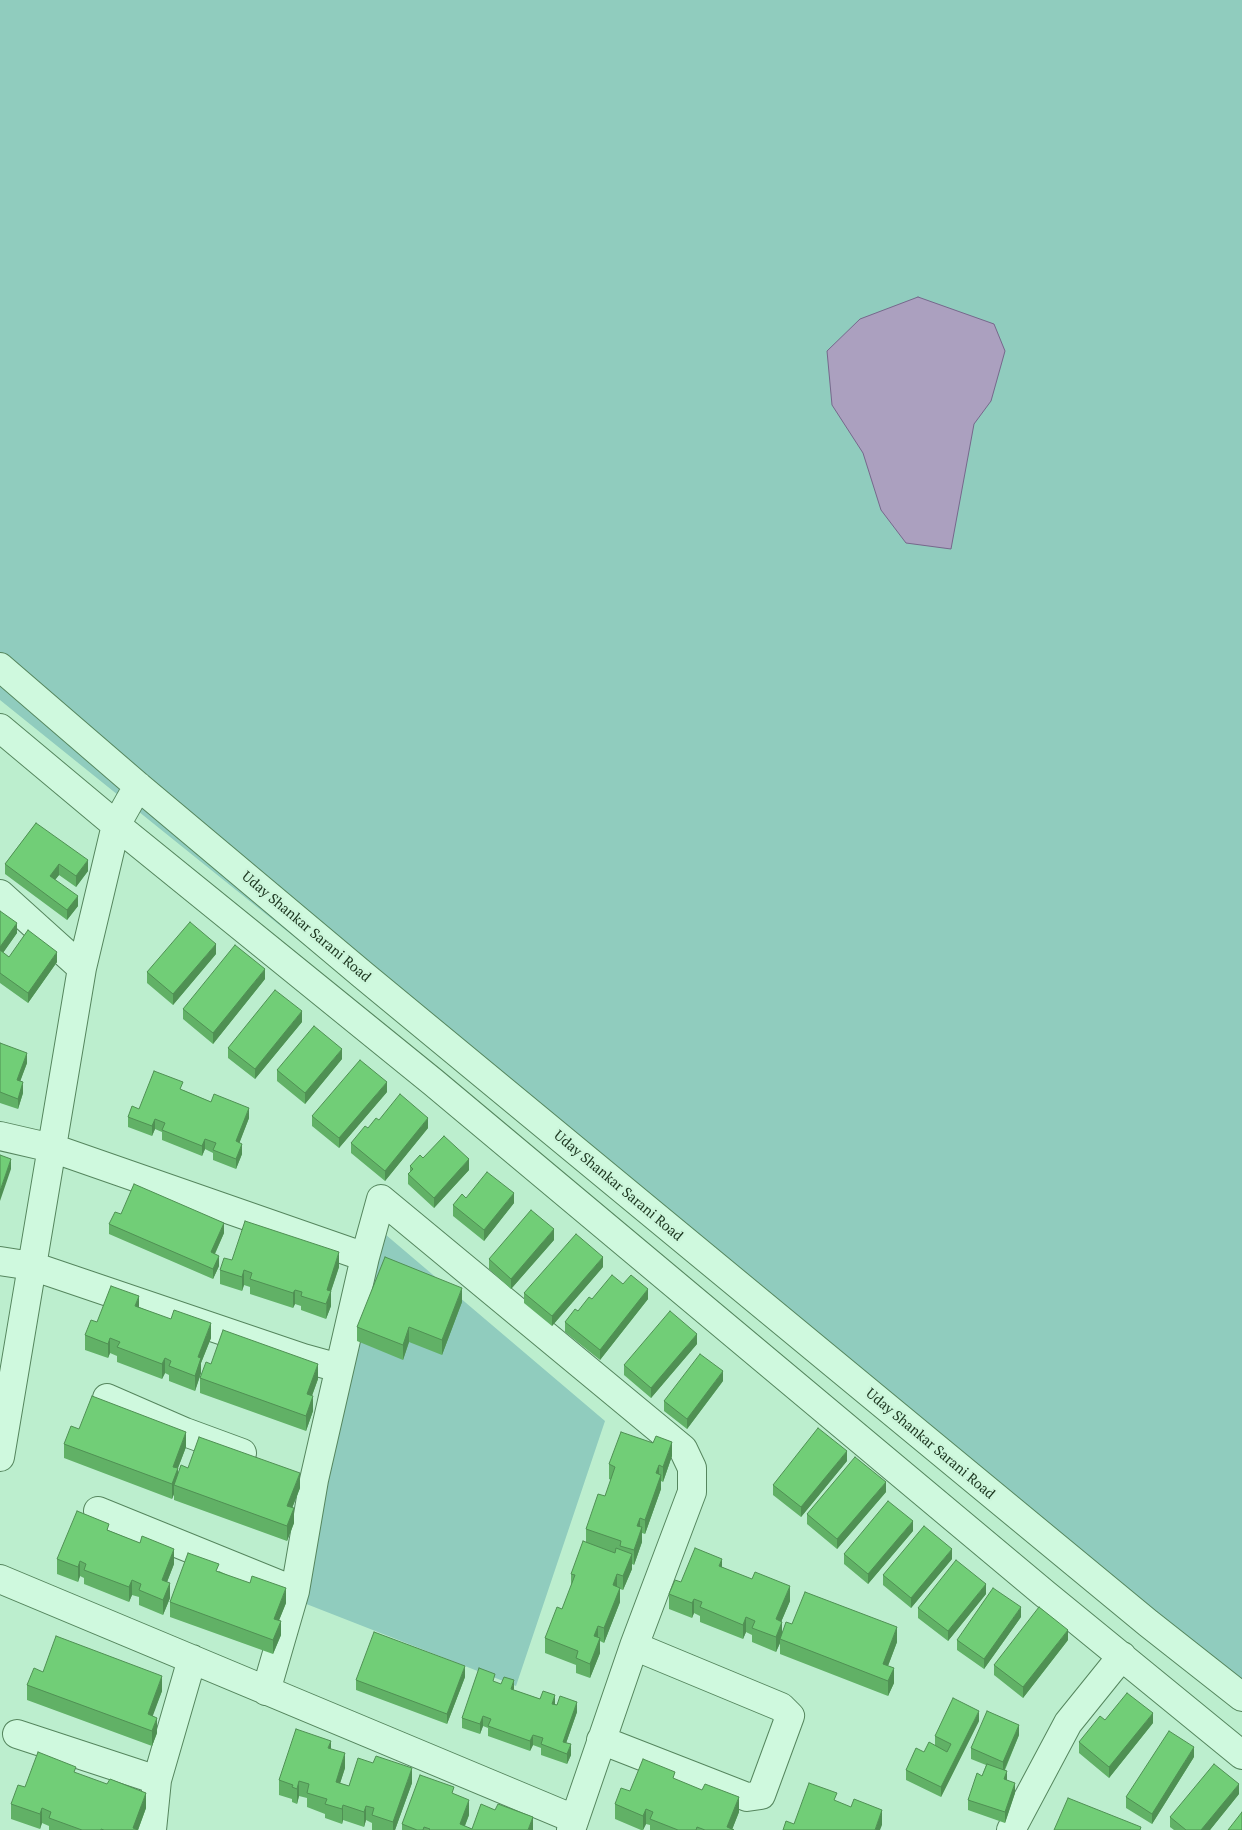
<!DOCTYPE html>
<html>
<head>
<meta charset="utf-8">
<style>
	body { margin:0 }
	canvas { display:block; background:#bceece }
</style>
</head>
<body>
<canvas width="1242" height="1830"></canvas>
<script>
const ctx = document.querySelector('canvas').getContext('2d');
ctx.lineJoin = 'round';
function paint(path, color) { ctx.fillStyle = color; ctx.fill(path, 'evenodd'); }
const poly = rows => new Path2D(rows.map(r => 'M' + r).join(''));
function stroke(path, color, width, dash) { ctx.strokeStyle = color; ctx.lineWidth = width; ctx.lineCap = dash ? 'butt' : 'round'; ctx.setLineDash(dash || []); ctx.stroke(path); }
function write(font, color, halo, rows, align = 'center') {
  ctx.font = font + ' "PT Serif",serif'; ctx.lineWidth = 5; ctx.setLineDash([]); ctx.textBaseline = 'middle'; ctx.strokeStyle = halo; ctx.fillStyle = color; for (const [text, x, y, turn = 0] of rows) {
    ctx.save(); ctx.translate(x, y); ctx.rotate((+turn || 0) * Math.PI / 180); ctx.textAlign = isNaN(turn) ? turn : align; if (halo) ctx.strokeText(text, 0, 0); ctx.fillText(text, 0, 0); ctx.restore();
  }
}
paint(poly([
	[0,0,1242,0,1242,1700,0,700],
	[379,1229,605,1421,516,1686,291,1598]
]), '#90ccbe');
const water = poly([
	[918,297,994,324,1005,351,991,401,974,424,951,549,906,543,881,510,863,453,832,405,827,351,860,319,918,297]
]);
paint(water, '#aba0bf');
stroke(water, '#76688c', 1);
const minor = poly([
	[0,667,138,786,363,975,1148,1623,1242,1697],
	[0,728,116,825,433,1082,1045,1594,1242,1755],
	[0,894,82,968],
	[0,1136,52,1148,365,1257],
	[0,1261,32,1266,303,1358,339,1368],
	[107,1398,185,1432,242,1453],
	[0,1457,82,968,116,825,138,786],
	[98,1511,295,1591],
	[0,1579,574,1819],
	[266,1691,295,1591,314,1480,365,1257,381,1199,683,1449,692,1468,692,1492,634,1646,571,1830],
	[17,1734,157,1780],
	[601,1740,747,1797,761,1795,790,1716,781,1707,634,1646],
	[152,1830,157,1780,192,1659],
	[1011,1830,1068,1723,1122,1656]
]);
stroke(minor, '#55865e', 30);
stroke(minor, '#cff9de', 28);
paint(poly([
	[36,823,88,871,76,887,59,875,55,880,78,906,67,920,5,874,5,864],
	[0,911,17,933,3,953,9,957,57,962,28,1003,0,983],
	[216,954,173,1005,147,983,147,972],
	[265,979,213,1044,183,1019,183,1009],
	[302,1022,255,1079,228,1058,228,1048],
	[0,1043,27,1063,20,1081,23,1093,18,1109,0,1103],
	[342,1059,305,1104,277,1081,277,1070],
	[183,1090,249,1118,239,1143,242,1154,236,1169,213,1160,213,1153,205,1149,202,1156,162,1140,162,1132,155,1129,152,1136,128,1127,128,1117,139,1109],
	[387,1092,339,1148,312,1126,312,1116],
	[379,1120,428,1128,385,1181,351,1153,351,1143,368,1128],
	[423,1158,469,1170,434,1208,408,1184,408,1174,410,1172,410,1166],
	[466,1198,514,1203,484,1241,453,1216,453,1205],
	[121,1214,224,1233,215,1254,219,1266,213,1279,109,1234,109,1224],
	[554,1240,511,1289,489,1269,489,1259],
	[232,1260,339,1267,331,1291,331,1306,326,1319,301,1310,301,1306,295,1304,293,1308,250,1294,250,1287,244,1285,242,1291,220,1284,220,1270],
	[603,1267,552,1326,524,1303,524,1293],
	[623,1284,648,1299,600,1360,565,1332,565,1322,592,1299],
	[462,1302,442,1355,409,1342,403,1360,357,1341,357,1327],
	[139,1307,211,1338,201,1363,201,1373,195,1391,169,1381,169,1375,165,1373,162,1379,117,1362,117,1356,110,1353,108,1358,85,1350,85,1335,97,1322],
	[697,1344,651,1398,624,1375,624,1365],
	[211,1364,318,1379,312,1396,313,1411,306,1431,200,1393,200,1378],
	[723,1381,687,1429,664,1411,664,1401],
	[79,1429,186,1447,178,1468,178,1473,188,1468,300,1488,292,1508,294,1523,287,1541,174,1500,174,1494,172,1499,64,1458,64,1444],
	[672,1456,663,1482,661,1481,661,1489,645,1534,642,1533,642,1542,634,1565,632,1564,632,1569,623,1590,620,1589,620,1602,604,1643,600,1641,600,1653,590,1678,576,1673,576,1665,545,1653,545,1638,562,1609,571,1587,571,1574,586,1542,586,1529,605,1496,611,1480,609,1479,609,1464],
	[847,1461,801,1517,773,1495,773,1485],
	[886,1492,837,1549,807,1524,807,1514],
	[109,1531,174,1564,167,1582,170,1598,163,1615,139,1605,139,1597,132,1595,129,1602,84,1584,84,1578,80,1576,78,1582,57,1574,57,1559],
	[913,1531,868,1584,844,1564,844,1554],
	[952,1559,911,1608,883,1585,883,1575],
	[722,1567,790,1601,781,1622,782,1633,792,1624,897,1642,888,1666,894,1683,888,1696,780,1654,780,1643,776,1652,752,1642,752,1635,746,1632,743,1639,700,1622,700,1616,694,1613,692,1618,669,1609,669,1594,681,1582],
	[219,1571,286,1603,279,1620,281,1635,273,1654,170,1617,170,1602],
	[986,1594,948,1641,918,1618,918,1608],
	[1021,1617,984,1669,957,1650,957,1640],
	[1068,1640,1023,1698,994,1675,994,1665],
	[43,1672,162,1691,152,1716,157,1733,152,1746,27,1700,27,1685],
	[465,1677,447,1724,356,1690,356,1680],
	[495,1682,514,1690,577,1712,566,1743,571,1755,567,1764,541,1755,541,1748,533,1745,530,1751,488,1736,488,1728,483,1726,480,1734,462,1728,462,1718],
	[979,1721,941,1797,906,1780,906,1770,924,1752,935,1745,935,1736],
	[1153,1723,1109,1778,1079,1753,1079,1742],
	[1019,1735,1005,1770,1007,1780,1015,1793,1005,1823,968,1810,968,1800,982,1776,986,1765,971,1759,971,1748],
	[331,1749,345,1768,340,1783,349,1786,412,1783,395,1830,372,1830,372,1823,366,1820,364,1827,343,1820,342,1824,325,1818,325,1814,307,1807,307,1798,299,1796,297,1804,292,1802,292,1799,279,1795,279,1780],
	[1194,1757,1152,1824,1126,1808,1126,1797],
	[76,1773,146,1808,138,1830,49,1830,49,1826,42,1823,40,1829,11,1819,11,1804,25,1787],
	[675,1779,739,1812,732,1829,734,1830,650,1830,650,1825,646,1824,643,1830,641,1830,615,1819,615,1804,630,1791],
	[454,1794,469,1815,465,1826,472,1829,533,1830,402,1830,402,1824],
	[1239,1794,1210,1830,1174,1830,1170,1827,1170,1817]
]), '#61b166');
paint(poly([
	[88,860,88,871,76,887,76,876],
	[59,864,59,875,50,886,50,876],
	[78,896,78,906,67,920,67,910],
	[17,923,17,933,0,957,0,947],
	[216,944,216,954,173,1005,173,994],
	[57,952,57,962,28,1003,28,993],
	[265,969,265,979,213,1044,213,1033],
	[302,1011,302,1022,255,1079,255,1069],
	[342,1049,342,1059,305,1104,305,1093],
	[27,1053,27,1063,17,1090,17,1080],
	[23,1082,23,1093,18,1109,18,1099],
	[387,1082,387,1092,339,1148,339,1138],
	[249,1108,249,1118,236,1152,236,1141],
	[428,1118,428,1128,385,1181,385,1171],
	[155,1119,155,1129,152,1136,152,1126],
	[205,1139,205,1149,202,1156,202,1146],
	[242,1144,242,1154,236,1169,236,1159],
	[11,1159,11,1169,0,1201,0,1191],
	[469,1159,469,1170,434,1208,434,1198],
	[514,1193,514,1203,484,1241,484,1230],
	[224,1223,224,1233,211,1262,211,1252],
	[554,1229,554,1240,511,1289,511,1279],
	[339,1252,339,1267,331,1291,331,1306,326,1319,327,1290],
	[219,1256,219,1266,213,1279,213,1269],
	[603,1257,603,1267,552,1326,552,1316],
	[244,1270,244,1285,242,1291,242,1277],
	[462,1288,462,1302,442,1355,442,1340],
	[648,1289,648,1299,600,1360,600,1350],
	[295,1290,295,1304,293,1308,293,1293],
	[139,1296,139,1311,135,1306],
	[211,1323,211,1338,201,1363,201,1373,195,1391,195,1376,198,1357],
	[409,1327,409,1342,403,1360,403,1345],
	[697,1334,697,1344,651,1398,651,1388],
	[110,1338,110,1353,108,1358,108,1344],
	[165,1358,165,1373,162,1379,162,1364],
	[318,1364,318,1379,307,1409,307,1394],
	[723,1371,723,1381,687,1429,687,1419],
	[313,1396,313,1411,306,1431,306,1416],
	[186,1432,186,1447,173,1481,173,1467],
	[672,1442,672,1456,663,1482,663,1467],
	[847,1451,847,1461,801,1517,801,1507],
	[659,1465,659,1479,661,1475,661,1489,645,1534,645,1520,656,1473],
	[178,1468,178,1483,174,1485,174,1494,172,1499,172,1484],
	[300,1473,300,1488,287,1521,287,1506],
	[886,1482,886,1492,837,1549,837,1539],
	[294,1508,294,1523,287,1541,287,1526],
	[640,1518,640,1533,637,1526],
	[913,1521,913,1531,868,1584,868,1574],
	[642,1527,642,1542,634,1565,634,1550],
	[174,1549,174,1564,162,1595,162,1580],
	[952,1549,952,1559,911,1608,911,1598],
	[632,1554,632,1569,623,1590,623,1576],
	[722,1559,722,1573,719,1566],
	[80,1561,80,1576,78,1582,78,1567],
	[617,1574,617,1588,613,1585],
	[132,1580,132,1595,129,1602,129,1587],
	[170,1583,170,1598,163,1615,163,1600],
	[986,1584,986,1594,948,1641,948,1631],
	[790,1586,790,1601,776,1634,776,1619],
	[286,1588,286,1603,274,1633,274,1619],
	[620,1588,620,1602,604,1643,604,1628],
	[694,1599,694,1613,692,1618,692,1603],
	[1021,1607,1021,1617,984,1669,984,1659],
	[746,1617,746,1632,743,1639,743,1625],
	[281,1621,281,1635,273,1654,273,1640],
	[782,1622,782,1637,780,1639,780,1643,776,1652,776,1637],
	[598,1626,598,1641,594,1636],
	[897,1627,897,1642,883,1679,883,1664],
	[1068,1630,1068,1640,1023,1698,1023,1687],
	[600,1638,600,1653,590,1678,590,1664],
	[465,1666,465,1677,447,1724,447,1714],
	[894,1668,894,1683,888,1696,888,1681],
	[162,1676,162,1691,148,1729,148,1714],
	[514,1680,514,1690,511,1689],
	[555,1695,555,1705,552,1704],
	[577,1702,577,1712,563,1752,563,1742],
	[979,1711,979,1721,941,1797,941,1787],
	[1153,1713,1153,1723,1109,1778,1109,1767],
	[483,1716,483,1726,480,1734,480,1724],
	[157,1718,157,1733,152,1746,152,1731],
	[1019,1725,1019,1735,1003,1773,1003,1762],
	[533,1735,533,1745,530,1751,530,1741],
	[331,1741,331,1755,328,1748],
	[571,1744,571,1755,567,1764,567,1754],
	[1194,1747,1194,1757,1152,1824,1152,1814],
	[345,1753,345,1768,336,1796,336,1782],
	[412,1768,412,1783,395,1830,393,1830,393,1822],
	[1007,1771,1007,1781,1004,1779],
	[299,1781,299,1796,297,1804,297,1789],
	[1015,1783,1015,1793,1005,1823,1005,1812],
	[1239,1784,1239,1794,1210,1830,1201,1830],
	[146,1793,146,1808,138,1830,133,1828],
	[739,1797,739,1812,732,1830,727,1827],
	[469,1800,469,1815,463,1830,460,1824],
	[343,1805,343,1820,342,1824,342,1809],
	[366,1806,366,1820,364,1827,364,1812],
	[42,1808,42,1823,40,1829,40,1814],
	[646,1809,646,1824,643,1830,643,1816],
	[882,1810,882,1825,880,1830,875,1830],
	[533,1817,533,1830,528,1830]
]), '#4f9053');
const building = poly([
	[36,823,88,860,76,876,59,864,50,876,78,896,67,910,5,864,36,823],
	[0,911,17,923,0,947,0,911],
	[190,922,216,944,173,994,147,972,190,922],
	[28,930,57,952,28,993,0,973,0,950,9,957,28,930],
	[235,945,265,969,213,1033,183,1009,235,945],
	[275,990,302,1011,255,1069,228,1048,275,990],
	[314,1026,342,1049,305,1093,277,1070,314,1026],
	[0,1043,27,1053,17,1080,23,1082,18,1099,0,1092,0,1043],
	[360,1060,387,1082,339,1138,312,1116,360,1060],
	[154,1071,183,1082,180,1089,211,1102,214,1094,249,1108,236,1141,242,1144,236,1159,213,1150,216,1143,205,1139,202,1146,162,1130,165,1123,155,1119,152,1126,128,1117,132,1106,139,1109,154,1071],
	[400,1094,428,1118,385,1171,351,1143,365,1126,368,1128,376,1118,379,1120,400,1094],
	[444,1136,469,1159,434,1198,408,1174,413,1169,410,1166,420,1155,423,1158,444,1136],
	[0,1155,11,1159,0,1191,0,1155],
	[487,1172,514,1193,484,1230,453,1205,462,1194,466,1198,487,1172],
	[134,1184,224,1223,211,1252,219,1256,213,1269,109,1224,115,1212,121,1214,134,1184],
	[531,1210,554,1229,511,1279,489,1259,531,1210],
	[245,1221,339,1252,327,1290,331,1291,326,1304,301,1296,302,1292,295,1290,293,1293,250,1279,252,1273,244,1270,242,1277,220,1270,224,1258,232,1260,245,1221],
	[576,1234,603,1257,552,1316,524,1293,576,1234],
	[385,1257,462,1288,442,1340,409,1327,403,1345,357,1327,385,1257],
	[612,1275,623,1284,631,1275,648,1289,600,1350,565,1322,575,1309,578,1311,589,1297,592,1299,612,1275],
	[111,1286,139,1296,135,1306,171,1319,174,1310,211,1323,198,1357,201,1358,195,1376,169,1366,171,1361,165,1358,162,1364,117,1347,120,1342,110,1338,108,1344,85,1335,91,1320,97,1322,111,1286],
	[670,1311,697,1334,651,1388,624,1365,670,1311],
	[223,1330,318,1364,307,1394,313,1396,306,1416,200,1378,206,1362,211,1364,223,1330],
	[700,1354,723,1371,687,1419,664,1401,700,1354],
	[92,1396,186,1432,173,1467,178,1468,172,1484,64,1444,71,1426,79,1429,92,1396],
	[818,1428,847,1451,801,1507,773,1485,818,1428],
	[621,1432,653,1443,656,1436,672,1442,663,1467,659,1465,656,1473,661,1475,645,1520,640,1518,637,1526,642,1527,634,1550,620,1546,621,1541,586,1529,598,1494,605,1496,615,1467,609,1464,621,1432],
	[199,1437,300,1473,287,1506,294,1508,287,1526,174,1485,181,1465,188,1468,199,1437],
	[855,1457,886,1482,837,1539,807,1514,855,1457],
	[888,1501,913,1521,868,1574,844,1554,888,1501],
	[77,1511,109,1524,107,1530,140,1543,142,1536,174,1549,162,1580,170,1583,163,1600,139,1590,141,1584,132,1580,129,1587,84,1570,86,1564,80,1561,78,1567,57,1559,77,1511],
	[924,1526,952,1549,911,1598,883,1575,924,1526],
	[583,1541,615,1553,616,1548,632,1554,623,1576,617,1574,613,1585,620,1588,604,1628,598,1626,594,1636,600,1638,590,1664,576,1658,578,1651,545,1638,557,1607,562,1609,575,1575,571,1574,583,1541],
	[695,1548,722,1559,719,1566,752,1579,755,1572,790,1586,776,1619,782,1622,776,1637,752,1628,755,1621,746,1617,743,1625,700,1607,702,1602,694,1599,692,1603,669,1594,675,1580,681,1582,695,1548],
	[188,1553,219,1564,216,1571,250,1583,252,1576,286,1588,274,1619,281,1621,273,1640,170,1602,188,1553],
	[956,1560,986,1584,948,1631,918,1608,956,1560],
	[993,1588,1021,1607,984,1659,957,1640,993,1588],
	[805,1592,897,1627,883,1664,894,1668,888,1681,780,1639,786,1622,792,1624,805,1592],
	[1039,1607,1068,1630,1023,1687,994,1665,1039,1607],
	[374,1632,465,1666,447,1714,356,1680,374,1632],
	[56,1636,162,1676,148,1714,157,1718,152,1731,27,1685,34,1668,43,1672,56,1636],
	[479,1668,495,1674,493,1681,501,1684,504,1677,514,1680,511,1689,540,1699,543,1691,555,1695,552,1704,557,1705,560,1696,577,1702,563,1742,571,1744,567,1754,541,1744,543,1738,533,1735,530,1741,488,1726,491,1719,483,1716,480,1724,462,1718,479,1668],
	[1127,1693,1153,1713,1109,1767,1079,1742,1100,1716,1105,1720,1127,1693],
	[953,1698,979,1711,941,1787,906,1770,916,1748,924,1752,929,1742,947,1752,951,1744,935,1736,953,1698],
	[987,1711,1019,1725,1003,1762,971,1748,987,1711],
	[296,1729,331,1741,328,1748,345,1753,336,1782,349,1786,358,1758,373,1763,376,1756,412,1768,393,1822,372,1815,374,1808,366,1806,364,1812,343,1805,342,1809,325,1804,327,1799,307,1793,309,1784,299,1781,297,1789,292,1787,293,1785,279,1780,296,1729],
	[1169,1731,1194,1747,1152,1814,1126,1797,1169,1731],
	[38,1752,76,1767,74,1772,107,1784,110,1779,146,1793,133,1828,138,1830,104,1830,101,1829,101,1830,82,1830,49,1818,51,1812,42,1808,40,1814,11,1804,18,1785,25,1787,38,1752],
	[643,1759,675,1772,673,1778,702,1790,705,1784,739,1797,727,1827,734,1830,705,1830,697,1827,696,1830,678,1830,650,1819,653,1812,646,1809,643,1816,615,1804,621,1788,630,1791,643,1759],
	[987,1764,1007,1771,1004,1779,1015,1783,1005,1812,968,1800,977,1773,982,1776,987,1764],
	[1214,1764,1239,1784,1201,1830,1186,1830,1170,1817,1214,1764],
	[420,1775,454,1787,452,1793,469,1800,460,1824,472,1829,481,1804,495,1810,498,1804,533,1817,528,1830,429,1830,430,1829,424,1827,423,1830,417,1830,402,1824,420,1775],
	[809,1783,837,1793,834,1800,851,1807,854,1799,882,1810,875,1830,783,1830,786,1821,794,1824,809,1783],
	[1068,1798,1141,1827,1140,1830,1054,1830,1068,1798],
	[1242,1812,1242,1830,1228,1830,1242,1812]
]);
paint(building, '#71ce77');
stroke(building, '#4f9053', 1);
write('14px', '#1b351e', '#ccf6db', [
	["Uday Shankar Sarani Road",306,927,40],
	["Uday Shankar Sarani Road",618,1186,40],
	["Uday Shankar Sarani Road",930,1444,40]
]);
</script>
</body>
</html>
